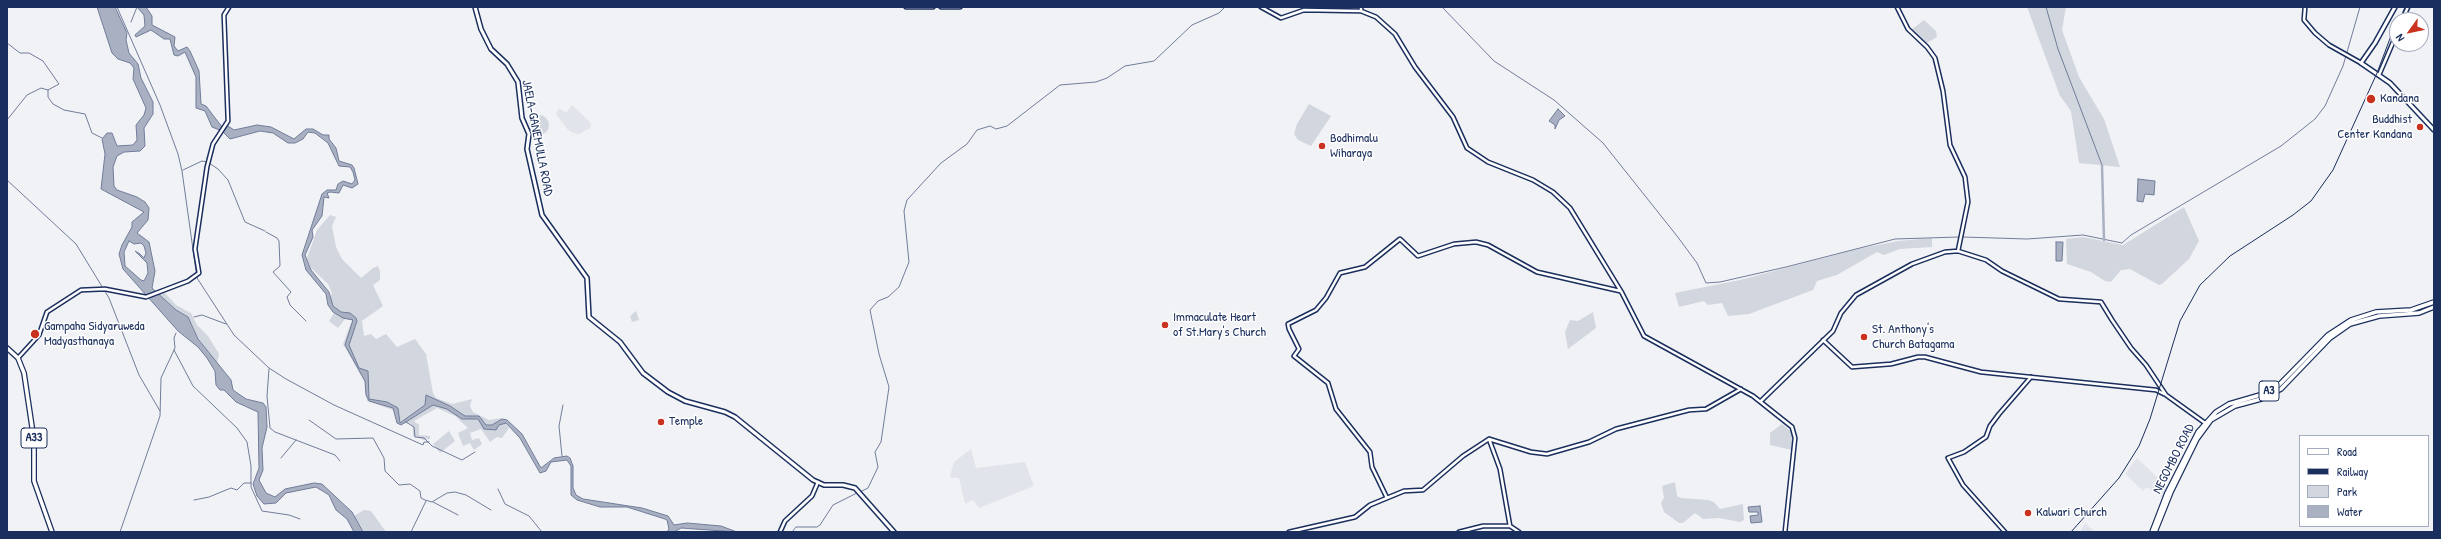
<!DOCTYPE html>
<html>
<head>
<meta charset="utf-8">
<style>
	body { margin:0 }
	#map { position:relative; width:2441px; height:539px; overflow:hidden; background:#f1f2f5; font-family:"Patrick Hand",sans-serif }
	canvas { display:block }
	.frame { position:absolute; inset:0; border:8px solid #1b2f5e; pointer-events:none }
	.legend { position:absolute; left:2299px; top:435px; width:130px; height:92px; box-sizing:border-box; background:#fff; border:1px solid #a4acbf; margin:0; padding:5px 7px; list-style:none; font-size:12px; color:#1b2f5e }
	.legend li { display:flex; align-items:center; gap:8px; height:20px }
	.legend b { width:20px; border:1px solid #a4acbf }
	.north { position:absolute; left:2389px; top:12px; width:40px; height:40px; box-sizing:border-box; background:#fff; border:1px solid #a4acbf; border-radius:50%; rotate:237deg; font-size:11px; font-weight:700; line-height:16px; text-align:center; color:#1b2f5e }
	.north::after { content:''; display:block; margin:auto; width:14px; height:18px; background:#c8321e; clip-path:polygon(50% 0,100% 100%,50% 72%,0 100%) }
</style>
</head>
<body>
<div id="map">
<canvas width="2441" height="539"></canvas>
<div class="frame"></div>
<ul class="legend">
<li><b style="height:5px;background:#fff"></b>Road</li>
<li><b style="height:5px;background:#1b2f5e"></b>Railway</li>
<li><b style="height:11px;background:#d2d6df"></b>Park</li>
<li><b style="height:11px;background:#a8b0c2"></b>Water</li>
</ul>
<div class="north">N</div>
</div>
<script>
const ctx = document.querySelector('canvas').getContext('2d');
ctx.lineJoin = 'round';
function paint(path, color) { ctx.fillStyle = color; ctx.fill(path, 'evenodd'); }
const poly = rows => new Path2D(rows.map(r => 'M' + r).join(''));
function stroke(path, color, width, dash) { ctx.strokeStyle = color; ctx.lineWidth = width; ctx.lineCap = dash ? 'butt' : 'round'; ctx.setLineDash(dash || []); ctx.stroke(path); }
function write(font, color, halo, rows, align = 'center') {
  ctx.font = font + ' "Patrick Hand",sans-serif'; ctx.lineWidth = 3; ctx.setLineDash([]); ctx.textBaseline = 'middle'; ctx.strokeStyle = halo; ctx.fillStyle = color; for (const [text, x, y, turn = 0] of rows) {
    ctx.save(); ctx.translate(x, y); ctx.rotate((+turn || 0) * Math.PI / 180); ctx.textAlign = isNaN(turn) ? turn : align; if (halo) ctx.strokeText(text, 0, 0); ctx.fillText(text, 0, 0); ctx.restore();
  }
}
paint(poly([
	[572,105,591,123,590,128,579,134,573,133,568,130,556,114,559,108,566,113],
	[971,449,976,468,1025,462,1034,486,979,508,973,500,965,504,959,478,951,478,950,476,954,462],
	[2137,458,2168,487,2163,498,2147,487,2143,491,2125,474],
	[2085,523,2095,532,2080,532]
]), '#e1e4ea');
paint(poly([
	[2027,7,2066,7,2062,30,2079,77,2104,119,2120,167,2079,163,2071,111,2060,96],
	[1924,20,1936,31,1937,37,1925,44,1911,30],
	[1309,104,1331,116,1311,146,1298,140,1294,134,1297,124],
	'529 125a10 10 0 1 1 20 0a10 10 0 1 1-20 0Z',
	[2184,207,2199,241,2189,259,2162,284,2159,285,2130,269,2121,270,2111,282,2105,281,2091,272,2067,264,2066,239,2083,237,2123,245],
	[330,215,336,217,332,226,336,247,342,259,361,278,373,268,378,266,380,271,380,280,373,285,383,306,362,321,364,336,371,334,376,339,386,334,397,347,415,339,426,354,433,393,436,398,452,404,472,399,470,406,473,412,489,420,501,418,509,428,502,438,497,437,490,442,481,429,470,433,472,440,479,438,482,444,474,450,470,443,463,446,458,433,468,428,455,416,437,408,414,421,419,425,419,435,430,436,430,439,424,440,413,436,413,428,410,423,397,424,396,413,393,410,367,401,365,383,343,344,352,320,345,319,338,328,329,321,334,313,327,303,332,293,328,284,311,268,307,258,317,230],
	[1932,238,1932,247,1900,249,1884,255,1877,252,1837,275,1817,281,1813,290,1749,314,1728,316,1722,303,1708,305,1704,301,1679,307,1675,293,1740,280,1858,249,1898,241],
	[163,291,176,305,191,313,197,325,208,336,219,354,217,364,198,338,188,317,176,310,158,293],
	[636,311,639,320,632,322,630,316],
	[1593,312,1596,328,1568,349,1565,332,1570,320,1578,321],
	[1782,424,1792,432,1792,450,1770,445,1770,433],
	[449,431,455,441,440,453,433,444],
	[1675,482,1677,496,1681,498,1708,500,1714,502,1720,509,1743,504,1744,520,1740,522,1719,518,1703,519,1695,513,1683,523,1679,523,1664,512,1661,503,1664,498,1662,486],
	[364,510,371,511,386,532,363,532,354,516]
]), '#d2d6df');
const water = poly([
	[97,7,115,7,127,33,126,40,129,53,138,64,141,78,153,102,153,114,144,128,145,146,140,151,124,152,117,156,113,167,114,186,117,190,137,197,145,202,149,208,148,220,137,233,149,242,155,271,152,288,176,310,188,317,198,339,231,380,233,390,246,399,263,403,266,407,267,427,262,448,263,470,259,480,266,493,275,497,285,489,314,483,322,484,352,512,363,532,354,532,347,519,336,510,329,495,316,487,286,493,276,503,264,504,257,496,253,484,259,468,258,412,236,402,224,390,220,390,216,385,215,371,207,358,198,347,178,331,123,269,119,254,122,245,132,227,132,222,144,212,101,189,105,154,102,139,107,133,112,133,117,146,133,145,137,140,136,125,144,115,146,108,133,79,134,68,130,63,118,59,112,53,97,7],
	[129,241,134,244,141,243,144,246,146,253,144,258,140,254,135,251,147,263,148,273,144,281,141,280,125,266,124,252,129,241],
	[137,7,146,7,152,16,152,25,175,37,174,46,178,51,187,47,190,51,199,71,201,104,206,106,222,127,228,126,234,130,257,125,271,127,294,139,306,129,313,129,323,135,329,135,329,139,336,148,339,161,352,165,354,168,358,184,352,188,343,185,339,193,330,192,327,193,329,198,324,197,322,216,312,230,313,237,305,255,311,270,329,292,333,306,341,312,350,313,356,318,357,321,349,345,359,368,368,371,369,399,387,402,398,408,400,423,425,405,426,395,450,406,465,416,479,416,486,425,492,425,502,419,507,420,522,434,541,468,554,458,567,456,570,458,573,466,573,488,576,495,583,499,642,508,668,516,674,525,687,523,721,526,737,532,681,528,674,532,667,532,669,529,667,520,665,519,627,507,600,507,577,500,571,495,571,466,567,460,551,462,546,471,540,473,520,438,506,423,499,425,496,430,484,429,478,419,462,419,447,409,433,405,401,425,397,423,393,408,369,401,366,395,365,381,345,345,353,320,343,318,333,312,328,305,326,294,306,270,302,255,322,194,327,190,336,190,338,184,343,181,352,184,355,180,353,172,350,167,339,166,328,143,315,133,308,132,303,139,295,143,288,143,273,133,260,131,230,139,222,131,212,127,205,111,196,108,196,77,185,52,178,56,174,55,170,39,164,39,151,30,136,37,135,35,145,26,144,15,137,7],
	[1558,109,1565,116,1559,120,1555,129,1555,125,1549,121,1558,109],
	[2138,179,2155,181,2154,195,2145,194,2143,202,2137,201,2138,179],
	[2056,242,2063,242,2062,261,2056,261,2056,242],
	[1760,506,1762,522,1751,523,1750,516,1758,515,1758,512,1749,512,1748,507,1760,506]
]);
paint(water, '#a8b0c2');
stroke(water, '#707c9a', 1);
stroke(poly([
	[117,7,160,105,178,154,182,171,197,278,234,335,269,368,286,379,334,405,423,445,424,442,429,442],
	[1442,7,1494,61,1554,100,1603,143,1677,236,1697,263,1706,283,1720,282,1786,267,1895,239,1959,237],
	[2046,7,2058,49,2102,165],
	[131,22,137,7],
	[7,43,20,53,29,53,43,61,59,84,48,90,48,97,53,104,64,110,85,114,92,133,102,138],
	[7,120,27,95,41,88,48,90],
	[209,163,218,169,228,180,245,222,265,231],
	[183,170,202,161,207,162],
	[7,180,76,244,109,298,139,375,160,411],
	[266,232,277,238,279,241,280,266,273,272,291,292,287,297,290,305,306,321],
	[1963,237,2027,239,2083,235,2122,243,2131,235,2281,146,2315,119,2325,106,2343,66,2360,7],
	[194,317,202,315,226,324],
	[174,350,193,386,237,428,247,442,251,466,251,487,262,511,289,515,300,519],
	[269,369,267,396,270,428,275,432,335,455,340,461],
	[309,420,336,439,373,438,384,458,385,471,399,485,410,484,420,491,421,498,425,500,432,502,447,493,455,492,466,495,491,510],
	[406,422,414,427,415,437,424,438,432,446,462,460,475,452],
	[562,456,559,426,563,405],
	[281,458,296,440],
	[498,489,505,504,529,516,542,532],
	[860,492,868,488,878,467,875,452,881,442,889,387,879,354,870,310,878,301,888,297,899,287,909,262,904,211,907,200,941,163,967,144,977,130,990,126,996,129,1007,126,1060,85,1096,82,1107,78,1125,66,1154,61,1192,25,1219,13,1225,7],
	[194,500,209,497,231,488,237,490,244,483,251,483],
	[433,502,458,515],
	[120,532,160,416,161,378,175,348,174,338,176,333],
	[411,532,426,501],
	[792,532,796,527,817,527,820,525,833,505,857,493]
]), '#707c9a', 1);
stroke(poly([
	[2102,165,2104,240]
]), '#a8b0c2', 2.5);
const minor = poly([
	[906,7,933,7],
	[941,7,960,7],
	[1261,7,1281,18,1304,10,1361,11],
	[1361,7,1361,11,1376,17,1395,34,1415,67,1453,117,1467,148,1488,162,1533,180,1553,192,1570,208,1622,293,1644,336,1753,396,1792,427,1795,438,1785,532],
	[1897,7,1908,29,1927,47,1935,58,1943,91,1950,145,1965,177,1968,202,1958,251],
	[2305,7,2304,20,2315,33,2329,45,2361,63],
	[2402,20,2408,7],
	[2379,75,2397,33],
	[1823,340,1852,367,1891,364,1918,357,1925,357,1981,372,2156,390,2164,394],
	[18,358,39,335,47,312,81,290,105,289,146,297,188,281,199,273,195,249,207,167,213,144,228,121,224,15,229,7],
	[1761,401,1833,331,1841,313,1856,295,1912,264,1945,252,1958,251,1986,260,2002,271,2059,299,2101,302,2112,320,2131,348,2146,365,2166,395,2205,423],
	[1489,439,1531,452,1547,454,1589,442,1616,429,1689,410,1706,409,1741,389],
	[1489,439,1500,469,1510,526],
	[1387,498,1372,467,1370,452,1336,409,1328,383,1294,356,1299,349,1289,329,1288,324,1316,310,1326,298,1340,273,1365,267,1400,239,1418,256,1454,244,1476,242,1488,245,1537,272,1620,291],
	[780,532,785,521,812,496,818,482],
	[1289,532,1355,517,1370,505,1404,491,1423,490,1463,456,1489,439],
	[1459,532,1483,526,1510,526,1519,532],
	[2005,532,1963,485,1948,458,1964,452,1986,437,1990,426,1999,414,2031,377]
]);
const major = poly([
	[475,7,481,29,491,49,507,64,518,82,522,118,529,134,527,149,542,215,587,278,589,317,620,342,643,373,668,392,685,401,725,412,735,417,813,480,824,485,843,485,855,488,894,532],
	[2395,7,2375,43,2361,63,2390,83,2434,130]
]);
const highway = poly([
	[7,348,18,358,24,373,34,440,34,481,52,532],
	[2152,532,2167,493,2198,432,2216,412,2229,404,2260,395,2278,386,2328,335,2351,320,2376,312,2411,310,2434,302],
	[2155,532,2171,492,2197,439,2211,420,2235,406,2261,399,2281,389,2330,338,2350,324,2379,316,2419,313,2434,307]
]);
stroke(minor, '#1b2f5e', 5.5);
stroke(major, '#1b2f5e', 6);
stroke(highway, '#1b2f5e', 6);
stroke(minor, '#fff', 2.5);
stroke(major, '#fff', 3);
stroke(highway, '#fff', 3.5);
stroke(poly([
	[2400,20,2405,7],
	[2071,532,2119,478,2139,446,2150,419,2180,321,2200,285,2230,256,2293,215,2311,201,2333,170,2377,73,2397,20]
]), '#1b2f5e', 1);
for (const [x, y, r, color] of [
	[2371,99,5,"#c8321e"],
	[2420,127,4,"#c8321e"],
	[1322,146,4,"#c8321e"],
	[1165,325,4,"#c8321e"],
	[35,334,5,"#c8321e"],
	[1864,337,4,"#c8321e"],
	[661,422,4,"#c8321e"],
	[2028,513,4,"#c8321e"]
]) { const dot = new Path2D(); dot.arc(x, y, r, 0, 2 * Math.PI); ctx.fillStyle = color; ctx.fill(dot); stroke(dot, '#fff', 1.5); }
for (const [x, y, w] of [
	[2269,391,20],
	[34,438,26]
]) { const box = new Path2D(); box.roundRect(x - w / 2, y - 10, w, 20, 3); ctx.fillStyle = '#fff'; ctx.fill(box); stroke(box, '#1b2f5e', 1); }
write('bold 12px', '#1b2f5e', null, [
	["A3",2269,391],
	["A33",34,438]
]);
write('13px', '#1b2f5e', '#fff', [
	["Kandana",2380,99],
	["Buddhist",2412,120,"right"],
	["Center Kandana",2412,135,"right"],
	["Bodhimalu",1330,139],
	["Wiharaya",1330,154],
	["Immaculate Heart",1173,318],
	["of St.Mary's Church",1173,333],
	["Gampaha Sidyaruweda",44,327],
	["Madyasthanaya",44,342],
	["St. Anthony's",1872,330],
	["Church Batagama",1872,345],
	["Temple",669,422],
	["Kalwari Church",2036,513]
], 'left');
write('13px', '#1b2f5e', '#fff', [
	["JAELA-GANEMULLA ROAD",537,138,79],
	["NEGOMBO ROAD",2174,459,-63]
]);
</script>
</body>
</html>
